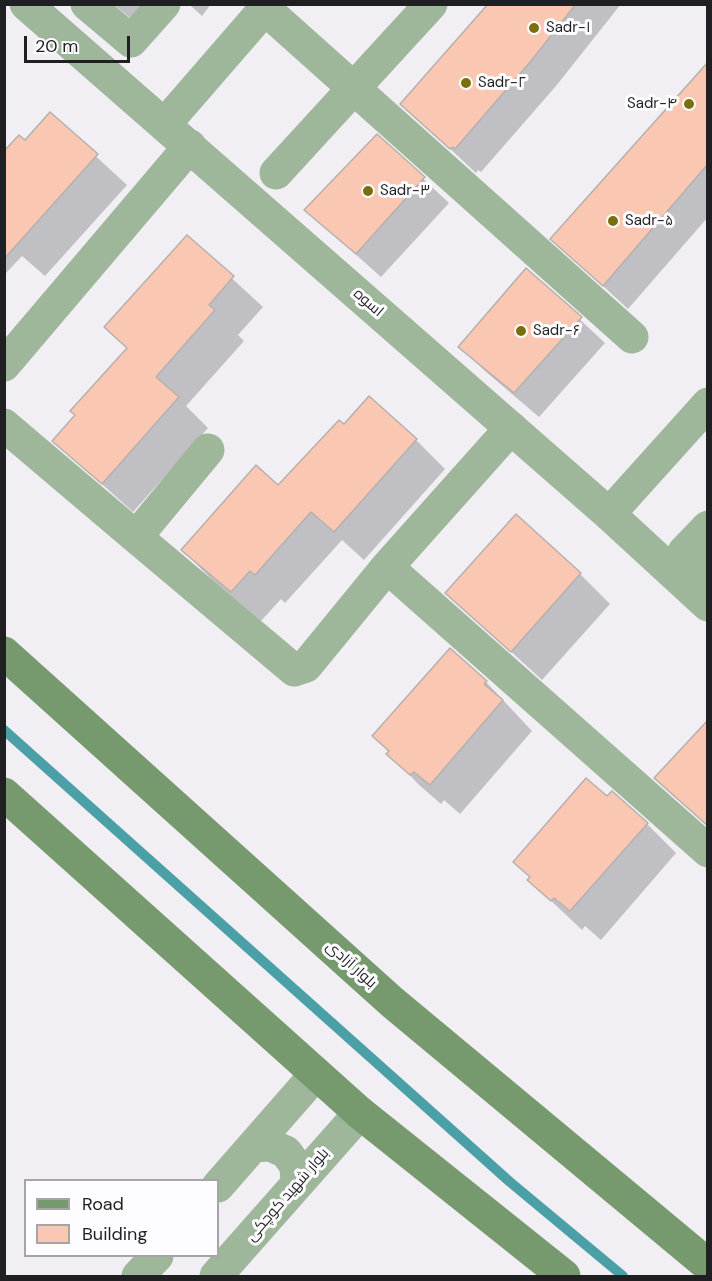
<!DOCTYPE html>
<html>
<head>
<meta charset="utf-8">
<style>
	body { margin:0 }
	#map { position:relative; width:712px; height:1281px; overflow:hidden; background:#f1eff4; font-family:"DM Sans",sans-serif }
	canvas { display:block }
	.frame { position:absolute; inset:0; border:6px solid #201f21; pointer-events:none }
	.legend { position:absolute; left:24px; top:1179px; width:195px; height:78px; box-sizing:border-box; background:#fdfdff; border:2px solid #a5a4a6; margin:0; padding:8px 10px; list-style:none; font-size:18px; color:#201f21 }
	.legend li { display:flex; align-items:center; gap:12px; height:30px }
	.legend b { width:30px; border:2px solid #a5a4a6 }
	.scale { position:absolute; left:24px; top:36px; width:106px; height:27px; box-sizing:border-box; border:3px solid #201f21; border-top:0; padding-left:8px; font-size:18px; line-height:21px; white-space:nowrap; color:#201f21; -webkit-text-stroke:4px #fdfdff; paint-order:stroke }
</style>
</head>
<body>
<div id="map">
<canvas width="712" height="1281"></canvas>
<div class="frame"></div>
<ul class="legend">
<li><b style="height:8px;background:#76996e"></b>Road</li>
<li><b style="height:16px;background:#fac8b2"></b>Building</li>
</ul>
<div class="scale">20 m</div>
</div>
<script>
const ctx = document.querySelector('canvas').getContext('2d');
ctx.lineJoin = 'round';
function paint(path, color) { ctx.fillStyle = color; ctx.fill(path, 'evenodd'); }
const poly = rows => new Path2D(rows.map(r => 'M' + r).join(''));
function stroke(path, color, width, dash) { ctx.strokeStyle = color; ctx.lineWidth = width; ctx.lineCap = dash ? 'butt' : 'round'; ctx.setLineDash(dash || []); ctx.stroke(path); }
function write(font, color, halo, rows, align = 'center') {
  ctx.font = font + ' "DM Sans",Cairo,sans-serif'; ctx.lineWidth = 6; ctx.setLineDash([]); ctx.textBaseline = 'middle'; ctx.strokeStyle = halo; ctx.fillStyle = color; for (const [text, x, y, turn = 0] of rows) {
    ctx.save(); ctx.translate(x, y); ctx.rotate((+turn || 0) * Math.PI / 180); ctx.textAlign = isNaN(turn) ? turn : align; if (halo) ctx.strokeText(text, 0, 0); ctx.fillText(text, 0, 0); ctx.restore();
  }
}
paint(poly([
	[113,4,211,4,202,16,190,5,178,6,150,34],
	[488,4,621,4,556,86,481,172,478,170,476,173,402,104],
	[708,65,708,217,628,309,552,239],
	[50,114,127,185,45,276,22,256,4,275,4,154,25,143],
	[377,136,449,203,381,277,306,210],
	[187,237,263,307,238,335,244,341,186,406,208,428,133,512,54,441,77,415,128,349,106,327],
	[527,270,605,343,539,417,485,371,460,347],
	[344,427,416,440,445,469,364,560,342,540,285,603,281,599,261,621,212,580,183,550,278,487],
	[580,574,610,604,542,680,447,593],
	[486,682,532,731,460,814,444,800,441,804,418,784,374,736],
	[708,722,708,827,656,778],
	[647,824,676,853,601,940,585,926,582,930,529,880]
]), '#0003');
stroke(poly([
	[4,730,510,1182,623,1276]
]), '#4ba0a7', 10);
const building = poly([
	[488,4,576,4,531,61,455,149,453,147,450,149,400,104,488,4],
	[708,62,708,164,603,286,550,239,708,62],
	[50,112,98,154,4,259,4,151,19,135,25,140,50,112],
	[377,134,425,177,356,254,304,210,377,134],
	[187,235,234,276,209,305,215,310,156,377,179,397,102,484,52,441,75,415,70,411,127,348,104,327,187,235],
	[526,268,582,317,514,393,458,347,526,268],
	[369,396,417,439,334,532,311,512,255,575,250,571,231,592,181,550,256,465,278,485,339,420,344,424,369,396],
	[516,514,581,573,511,652,445,593,516,514],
	[450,648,487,681,484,684,503,700,430,785,414,772,410,775,386,754,389,751,372,736,450,648],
	[708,720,708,826,654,778,708,720],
	[586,778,607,796,612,791,648,823,570,911,554,898,551,901,527,880,530,877,513,862,586,778]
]);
paint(building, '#fac8b2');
stroke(building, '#b5afad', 1.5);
stroke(poly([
	[87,4,131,41,164,4],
	[265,9,632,337],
	[165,124,269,4],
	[276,173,431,4],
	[4,365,190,146],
	[4,425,136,537,208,450],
	[609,514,708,404],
	[708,527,684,552,708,574],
	[136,537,294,670,306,666,387,567,511,428],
	[387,567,708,851]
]), '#9eb699', 33);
stroke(poly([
	[26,4,609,514,708,605],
	[253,1146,270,1145,286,1152,296,1166,297,1184],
	[218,1186,316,1074],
	[138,1276,157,1256],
	[216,1276,360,1113]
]), '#9eb699', 33);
stroke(poly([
	[4,653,392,1002,708,1265],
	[4,794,360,1113,564,1276]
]), '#76996e', 33);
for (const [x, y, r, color] of [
	[534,28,6,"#7a6f0c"],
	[466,83,6,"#7a6f0c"],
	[689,104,6,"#7a6f0c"],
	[368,191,6,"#7a6f0c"],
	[613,221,6,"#7a6f0c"],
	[521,331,6,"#7a6f0c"]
]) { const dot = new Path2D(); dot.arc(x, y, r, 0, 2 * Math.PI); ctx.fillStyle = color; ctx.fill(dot); stroke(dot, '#fdfdff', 2); }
write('15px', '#201f21', '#fdfdff', [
	["Sadr-۱",546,28],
	["Sadr-۲",478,83],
	["Sadr-۴",677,104,"right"],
	["Sadr-۳",380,191],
	["Sadr-۵",625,221],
	["Sadr-۶",533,331]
], 'left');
write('15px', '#201f21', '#fdfdff', [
	["اسوه",368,303,41],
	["بلوار آزادی",351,965,42],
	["بلوار شهید کوچکی",288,1195,-49]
]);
</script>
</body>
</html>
